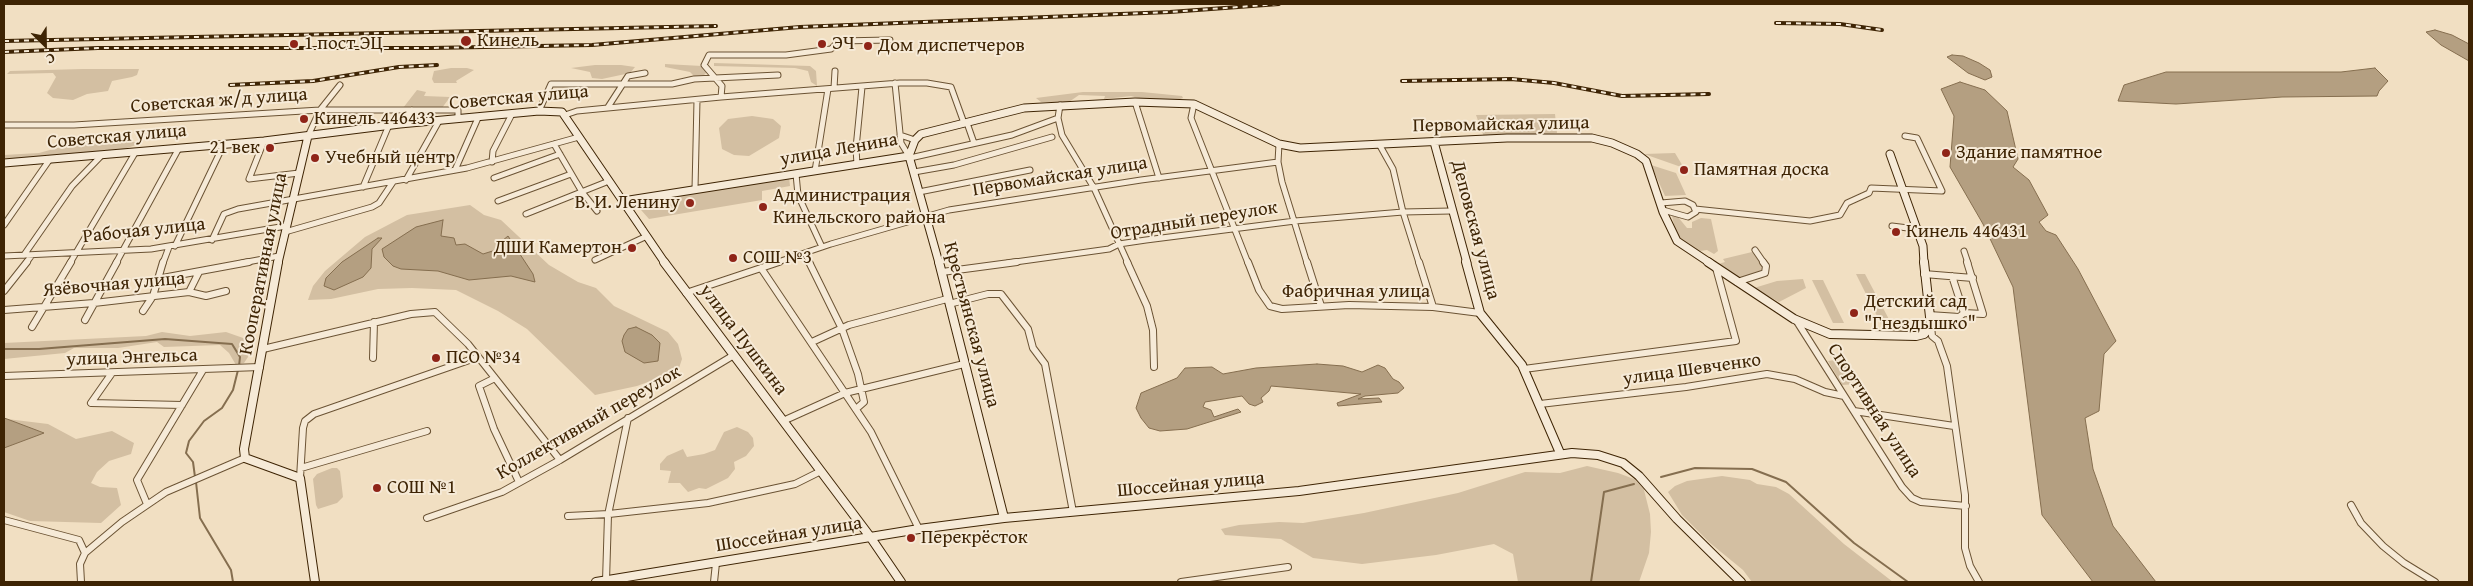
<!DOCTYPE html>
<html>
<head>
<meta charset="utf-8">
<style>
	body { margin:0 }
	#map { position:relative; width:2473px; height:586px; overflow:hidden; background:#f1dfc2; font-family:"Gentium Book Plus",serif }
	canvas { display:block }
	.frame { position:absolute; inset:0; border:5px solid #3e2404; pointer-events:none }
	.north { position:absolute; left:20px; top:20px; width:50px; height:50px; -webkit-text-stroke:4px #f6ead7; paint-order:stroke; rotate:157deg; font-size:14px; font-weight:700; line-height:20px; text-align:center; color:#3e2404 }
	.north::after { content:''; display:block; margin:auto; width:18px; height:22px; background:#3e2404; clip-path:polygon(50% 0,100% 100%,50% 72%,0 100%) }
</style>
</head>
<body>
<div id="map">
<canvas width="2473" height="586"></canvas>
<div class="frame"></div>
<div class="north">С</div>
</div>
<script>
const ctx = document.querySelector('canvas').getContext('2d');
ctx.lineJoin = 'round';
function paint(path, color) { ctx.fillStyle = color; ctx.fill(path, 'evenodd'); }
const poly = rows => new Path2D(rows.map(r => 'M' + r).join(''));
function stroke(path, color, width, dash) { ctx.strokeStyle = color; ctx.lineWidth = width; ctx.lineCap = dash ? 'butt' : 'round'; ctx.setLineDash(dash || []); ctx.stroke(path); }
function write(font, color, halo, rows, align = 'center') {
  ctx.font = font + ' "Gentium Book Plus",serif'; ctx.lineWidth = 4; ctx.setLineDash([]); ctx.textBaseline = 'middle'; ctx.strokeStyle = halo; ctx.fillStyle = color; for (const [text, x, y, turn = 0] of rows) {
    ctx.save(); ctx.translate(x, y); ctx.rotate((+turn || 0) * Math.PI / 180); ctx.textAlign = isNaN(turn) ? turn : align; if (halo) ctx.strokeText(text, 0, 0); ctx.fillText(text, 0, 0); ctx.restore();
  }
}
paint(poly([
	[714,63,810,66,816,71,817,86,811,82,808,71,795,68,714,66],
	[665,64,702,66,708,71,703,76,695,77,690,72,665,67],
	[595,65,621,65,635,67,630,73,602,79,592,78,590,72,571,68],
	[451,68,467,68,474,70,456,81,457,83,434,83,432,79,434,71],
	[83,69,139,69,137,75,132,77,112,81,108,91,87,94,73,100,53,98,47,93,56,77,53,73,7,74,10,71],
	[417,90,426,92,424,96,450,97,442,108,403,108],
	[1083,92,1142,92,1182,96,1183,98,1175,101,1142,99,1131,96,1104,99,1105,96,1079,95,1069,102,1041,102,1036,98],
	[1555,114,1557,133,1484,137,1476,115],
	[752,116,773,119,781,126,779,138,749,156,734,155,722,149,719,128,728,119],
	[90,139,104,142,135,142,136,145,118,151,4,159,4,155,39,153],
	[1675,153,1684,168,1644,154],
	[1651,165,1676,173,1686,195,1665,196],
	[789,177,790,186,762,191,762,200,649,219,634,202],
	[470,205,484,215,501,220,549,265,578,282,596,288,614,306,668,332,678,344,682,359,678,371,637,386,595,395,527,329,498,311,456,290,412,288,378,289,331,299,308,300,313,286,325,271,365,237,407,215],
	[1672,216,1678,217,1687,228,1692,228,1692,222,1701,218,1711,219,1718,251,1714,254,1707,250,1700,251,1686,244,1676,233],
	[1752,252,1766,269,1746,281,1715,265,1725,262,1723,259],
	[1856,274,1865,274,1892,325,1882,326],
	[1803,279,1806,288,1779,302,1754,288,1777,281],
	[1812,280,1823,280,1844,323,1833,323],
	[162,332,190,336,226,332,246,339,248,357,244,363,236,365,229,353,220,345,164,347,157,342,118,348,74,348,65,353,4,359,4,343,146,336],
	[1843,359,1857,384,1842,385,1828,361],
	[7,419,48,424,76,439,112,431,134,443,131,454,109,461,97,472,91,483,100,487,117,488,121,505,101,523,30,521,4,512,4,448,43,433],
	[737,427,748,432,753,438,754,446,746,456,734,462,735,469,728,478,706,489,699,488,688,492,680,483,668,483,671,471,660,470,660,464,667,456,683,449,687,457,704,454,715,450,724,432],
	[1587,466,1618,473,1642,482,1650,514,1651,532,1649,553,1639,582,1518,582,1513,554,1494,544,1436,555,1362,564,1313,558,1281,539,1225,535,1221,529,1239,525,1279,522,1303,523,1364,513,1458,493,1525,472,1560,473],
	[332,468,337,468,340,471,343,497,337,503,318,509,316,505,313,479,317,474],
	[1722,476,1750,480,1757,484,1776,487,1789,494,1844,544,1893,582,1752,582,1743,570,1710,543,1682,515,1668,492,1675,486,1687,481]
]), '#d3bfa2');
const water = poly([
	[2435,30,2452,35,2469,44,2469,61,2441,45,2426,32,2435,30],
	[1952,55,1963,56,1979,63,1990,70,1992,77,1985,80,1968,73,1947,57,1952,55],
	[2375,68,2388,81,2379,91,2377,96,2282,97,2176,104,2118,101,2124,85,2166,72,2341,72,2375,68],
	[1960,82,1985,90,2007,111,2018,159,2013,167,2029,180,2048,215,2039,222,2046,231,2056,235,2078,269,2116,341,2104,354,2099,411,2085,418,2093,469,2113,526,2156,582,2093,582,2042,515,2013,287,1983,224,1950,167,1954,116,1941,89,1960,82],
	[443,220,441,236,454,238,456,245,465,244,483,254,499,249,502,241,508,236,533,274,535,282,511,276,469,280,438,271,401,269,393,266,384,257,382,249,416,227,443,220],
	[378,238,382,238,372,249,371,268,363,277,334,290,324,286,326,278,342,262,378,238],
	[636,327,652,335,660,343,658,361,644,363,625,352,622,341,624,335,628,329,636,327],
	[1317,364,1343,366,1362,372,1378,365,1385,368,1393,379,1399,382,1404,388,1398,393,1365,396,1358,399,1379,398,1382,402,1338,406,1337,403,1361,394,1271,386,1269,391,1261,398,1263,402,1255,406,1249,404,1242,396,1205,402,1203,407,1211,410,1214,417,1238,409,1241,412,1187,429,1160,431,1149,428,1141,418,1136,408,1141,393,1177,378,1185,368,1212,367,1223,374,1256,368,1317,364],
	[4,418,7,419,44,433,4,448,4,418]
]);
paint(water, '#b49f81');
stroke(water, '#856e4f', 1);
stroke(poly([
	[4,349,39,349,165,339,232,344,240,357,239,366],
	[195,477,193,462,186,453,189,441,204,421,222,408,233,390,238,370],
	[1661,477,1695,468,1752,469,1786,482,1854,543,1908,582],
	[196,482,200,518,231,570,233,582],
	[1591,582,1604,492,1634,484]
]), '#856e4f', 2);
const streetFar1 = poly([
	[895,83,901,143,909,156],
	[834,88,835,71],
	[721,97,722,86,704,65,709,55,786,55,831,49,839,41,890,40],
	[1135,102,1159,178],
	[1194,104,1191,118,1248,263],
	[1060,105,1058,118,1062,135,1094,188,1128,263],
	[608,107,628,76,645,73],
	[539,111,551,84,672,84,694,79,778,75],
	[565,115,577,111,721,97,900,83,927,83,951,87,964,123],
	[967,123,974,143],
	[400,124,412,110],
	[4,125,74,125,320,110,458,110,458,119],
	[900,135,915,140],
	[308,136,320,110,340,85],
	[264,141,249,179,299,173],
	[554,144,582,192,597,211],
	[1279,144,1278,162,1282,182,1307,263],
	[1379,144,1393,169,1403,212,1419,263],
	[910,158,1012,135,1058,118],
	[492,162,493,151,512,114],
	[857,165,856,148,862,87],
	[455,170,478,118],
	[815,171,828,89],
	[914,172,954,165,1052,137],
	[796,174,798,195,822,247],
	[494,178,560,154],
	[406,180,439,121],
	[363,187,389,125],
	[695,189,697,100],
	[919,192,1030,170],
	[498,201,571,174],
	[1661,203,1685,201,1693,205,1696,212,1688,217,1663,210],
	[1695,209,1810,221,1840,215,1847,203,1869,193,1871,188,1942,191,1917,138,1905,136],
	[526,214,609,181],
	[4,225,50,159],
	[1892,226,1916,229],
	[285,232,372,207,379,203,393,182],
	[212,240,224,214,238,209,467,168,579,137],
	[175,246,224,144],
	[1755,250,1764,263],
	[1964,251,1968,263],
	[805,253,810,263],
	[24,255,72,186,102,155],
	[4,256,151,249,286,226],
	[595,260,647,236],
	[26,263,32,255],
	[70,263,135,153],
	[116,263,179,148],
	[163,263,169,247],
	[242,263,279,256],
	[775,263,831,244,949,210,1141,180,1278,162],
	[1008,263,1109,249,1119,244,1146,240,1295,221,1403,212,1451,211]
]);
const street = poly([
	[809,262,842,329,858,374,864,402,856,409],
	[1127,262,1147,306,1153,330,1154,367],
	[1248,262,1259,290,1270,306,1282,309,1349,305,1433,307,1480,313],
	[1307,262,1321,306],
	[1419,262,1433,307],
	[761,268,871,432,919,529],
	[942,272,1017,262],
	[1924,274,1973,278],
	[1952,276,1964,313],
	[157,279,249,262],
	[1737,282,1765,273,1766,266,1763,262],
	[4,291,27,262],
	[189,292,199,272],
	[686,293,779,262],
	[949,304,988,294,1001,294,1028,329,1033,348,1045,364,1073,512],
	[4,310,94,303,189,292,206,296,226,291],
	[143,311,153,296,163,262],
	[1929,315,1959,317,1964,313,1983,314,1967,262],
	[85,320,117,262],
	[1796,320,1902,487,1912,498,1921,502,1966,506],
	[1931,326,1932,336,1938,341,1947,366,1965,495,1965,548,1970,566,1979,582],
	[32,327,71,262],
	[812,342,849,325,947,299],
	[263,349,411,314,435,312,468,344,560,460],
	[373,358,374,322],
	[1524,369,1736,341,1716,268],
	[112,373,91,403,182,405],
	[4,376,260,367],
	[495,378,479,386,494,429,519,482],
	[1540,404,1686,387,1767,374,1795,379,1825,392,1844,396],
	[1854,411,1954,426],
	[783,421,845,393,964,364],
	[301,468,427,431],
	[300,478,303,428,305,421,314,414,478,357],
	[147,504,137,480,203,370],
	[2351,505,2361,523,2383,546,2404,563,2435,582],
	[568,516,609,514,708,503,795,484,821,471],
	[427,518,502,492,560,460,734,355],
	[4,520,79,540,85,553],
	[606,581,608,515,628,418],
	[81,582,80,564,85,553,122,522,166,492,245,458],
	[714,582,716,563],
	[1181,582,1288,567]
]);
const secondaryFar1 = poly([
	[1434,142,1467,263],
	[1890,154,1923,246,1924,263],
	[909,156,915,140,921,134,1024,108,1135,102,1194,104,1279,144,1300,148,1507,138,1592,138,1612,143,1637,154,1646,161,1663,212,1677,241,1710,263],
	[909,156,939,263],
	[4,163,264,141,400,124,539,111,562,112,665,263],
	[623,201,909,156],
	[278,263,308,136]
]);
const secondary = poly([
	[278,262,244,449,245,458,300,478,315,582],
	[664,262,871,538,901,582],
	[939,262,1004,518],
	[1466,262,1480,313,1522,365,1560,453],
	[1708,262,1794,319,1830,334,1916,336,1924,334,1931,326,1924,262],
	[596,582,919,529,1004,518,1299,491,1572,453,1598,455,1623,463,1639,476,1677,519,1741,582]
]);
stroke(streetFar1, '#6b5334', 7);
stroke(street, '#6b5334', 8);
stroke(secondaryFar1, '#3e2404', 9);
stroke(secondary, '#3e2404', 10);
stroke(streetFar1, '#f6ead7', 5);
stroke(street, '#f6ead7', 6);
stroke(secondaryFar1, '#f6ead7', 7);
stroke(secondary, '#f6ead7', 8);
const rail = poly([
	[1776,23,1840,24,1882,30],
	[4,41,716,26],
	[4,52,98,48,431,48,592,45,800,27,1170,12,1279,4],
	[1402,81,1511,79,1554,83,1622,96,1709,94],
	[230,85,313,81,399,67,437,65]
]);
stroke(rail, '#3e2404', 4);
stroke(rail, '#f6ead7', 2, [5]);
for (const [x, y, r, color] of [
	[466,41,6,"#8f2418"],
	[294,44,5,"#8f2418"],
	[822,44,5,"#8f2418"],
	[868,46,5,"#8f2418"],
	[304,119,5,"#8f2418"],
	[270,148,5,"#8f2418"],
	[1946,153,5,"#8f2418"],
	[315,158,5,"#8f2418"],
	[1684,170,5,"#8f2418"],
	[690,203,5,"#8f2418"],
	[763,207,5,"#8f2418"],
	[1896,232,5,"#8f2418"],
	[632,248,5,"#8f2418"],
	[733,258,5,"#8f2418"],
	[1854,313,5,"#8f2418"],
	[436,358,5,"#8f2418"],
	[377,488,5,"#8f2418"],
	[911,538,5,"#8f2418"]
]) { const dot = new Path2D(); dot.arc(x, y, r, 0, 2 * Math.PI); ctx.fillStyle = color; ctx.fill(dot); stroke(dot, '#f6ead7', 2); }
write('19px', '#3e2404', '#f6ead7', [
	["Кинель",477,41],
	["1 пост ЭЦ",304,44],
	["ЭЧ",832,44],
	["Дом диспетчеров",878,46],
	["Кинель 446433",314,119],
	["21 век",260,148,"right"],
	["Здание памятное",1956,153],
	["Учебный центр",325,158],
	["Памятная доска",1694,170],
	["Администрация",773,196],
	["Кинельского района",773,218],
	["В. И. Ленину",680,203,"right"],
	["Кинель 446431",1906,232],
	["ДШИ Камертон",622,248,"right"],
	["СОШ №3",743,258],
	["Детский сад",1864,302],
	["\"Гнездышко\"",1864,324],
	["ПСО №34",446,358],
	["СОШ №1",387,488],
	["Перекрёсток",921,538]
], 'left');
write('19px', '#3e2404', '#f6ead7', [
	["Советская улица",519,98,-5],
	["Советская ж/д улица",219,101,-4],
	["Первомайская улица",1501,125,-1],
	["Советская улица",117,137,-5],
	["улица Ленина",839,150,-10],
	["Первомайская улица",1060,177,-9],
	["Отрадный переулок",1194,221,-9],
	["Деповская улица",1475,230,75],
	["Рабочая улица",144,231,-6],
	["Кооперативная улица",264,264,-79],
	["Язёвочная улица",114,285,-5],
	["Фабричная улица",1356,292],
	["Крестьянская улица",971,325,75],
	["улица Пушкина",743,340,53],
	["улица Энгельса",132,358,-2],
	["улица Шевченко",1692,370,-8],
	["Спортивная улица",1874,411,57],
	["Коллективный переулок",589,423,-30],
	["Шоссейная улица",1191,485,-5],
	["Шоссейная улица",789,535,-9]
]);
</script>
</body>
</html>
